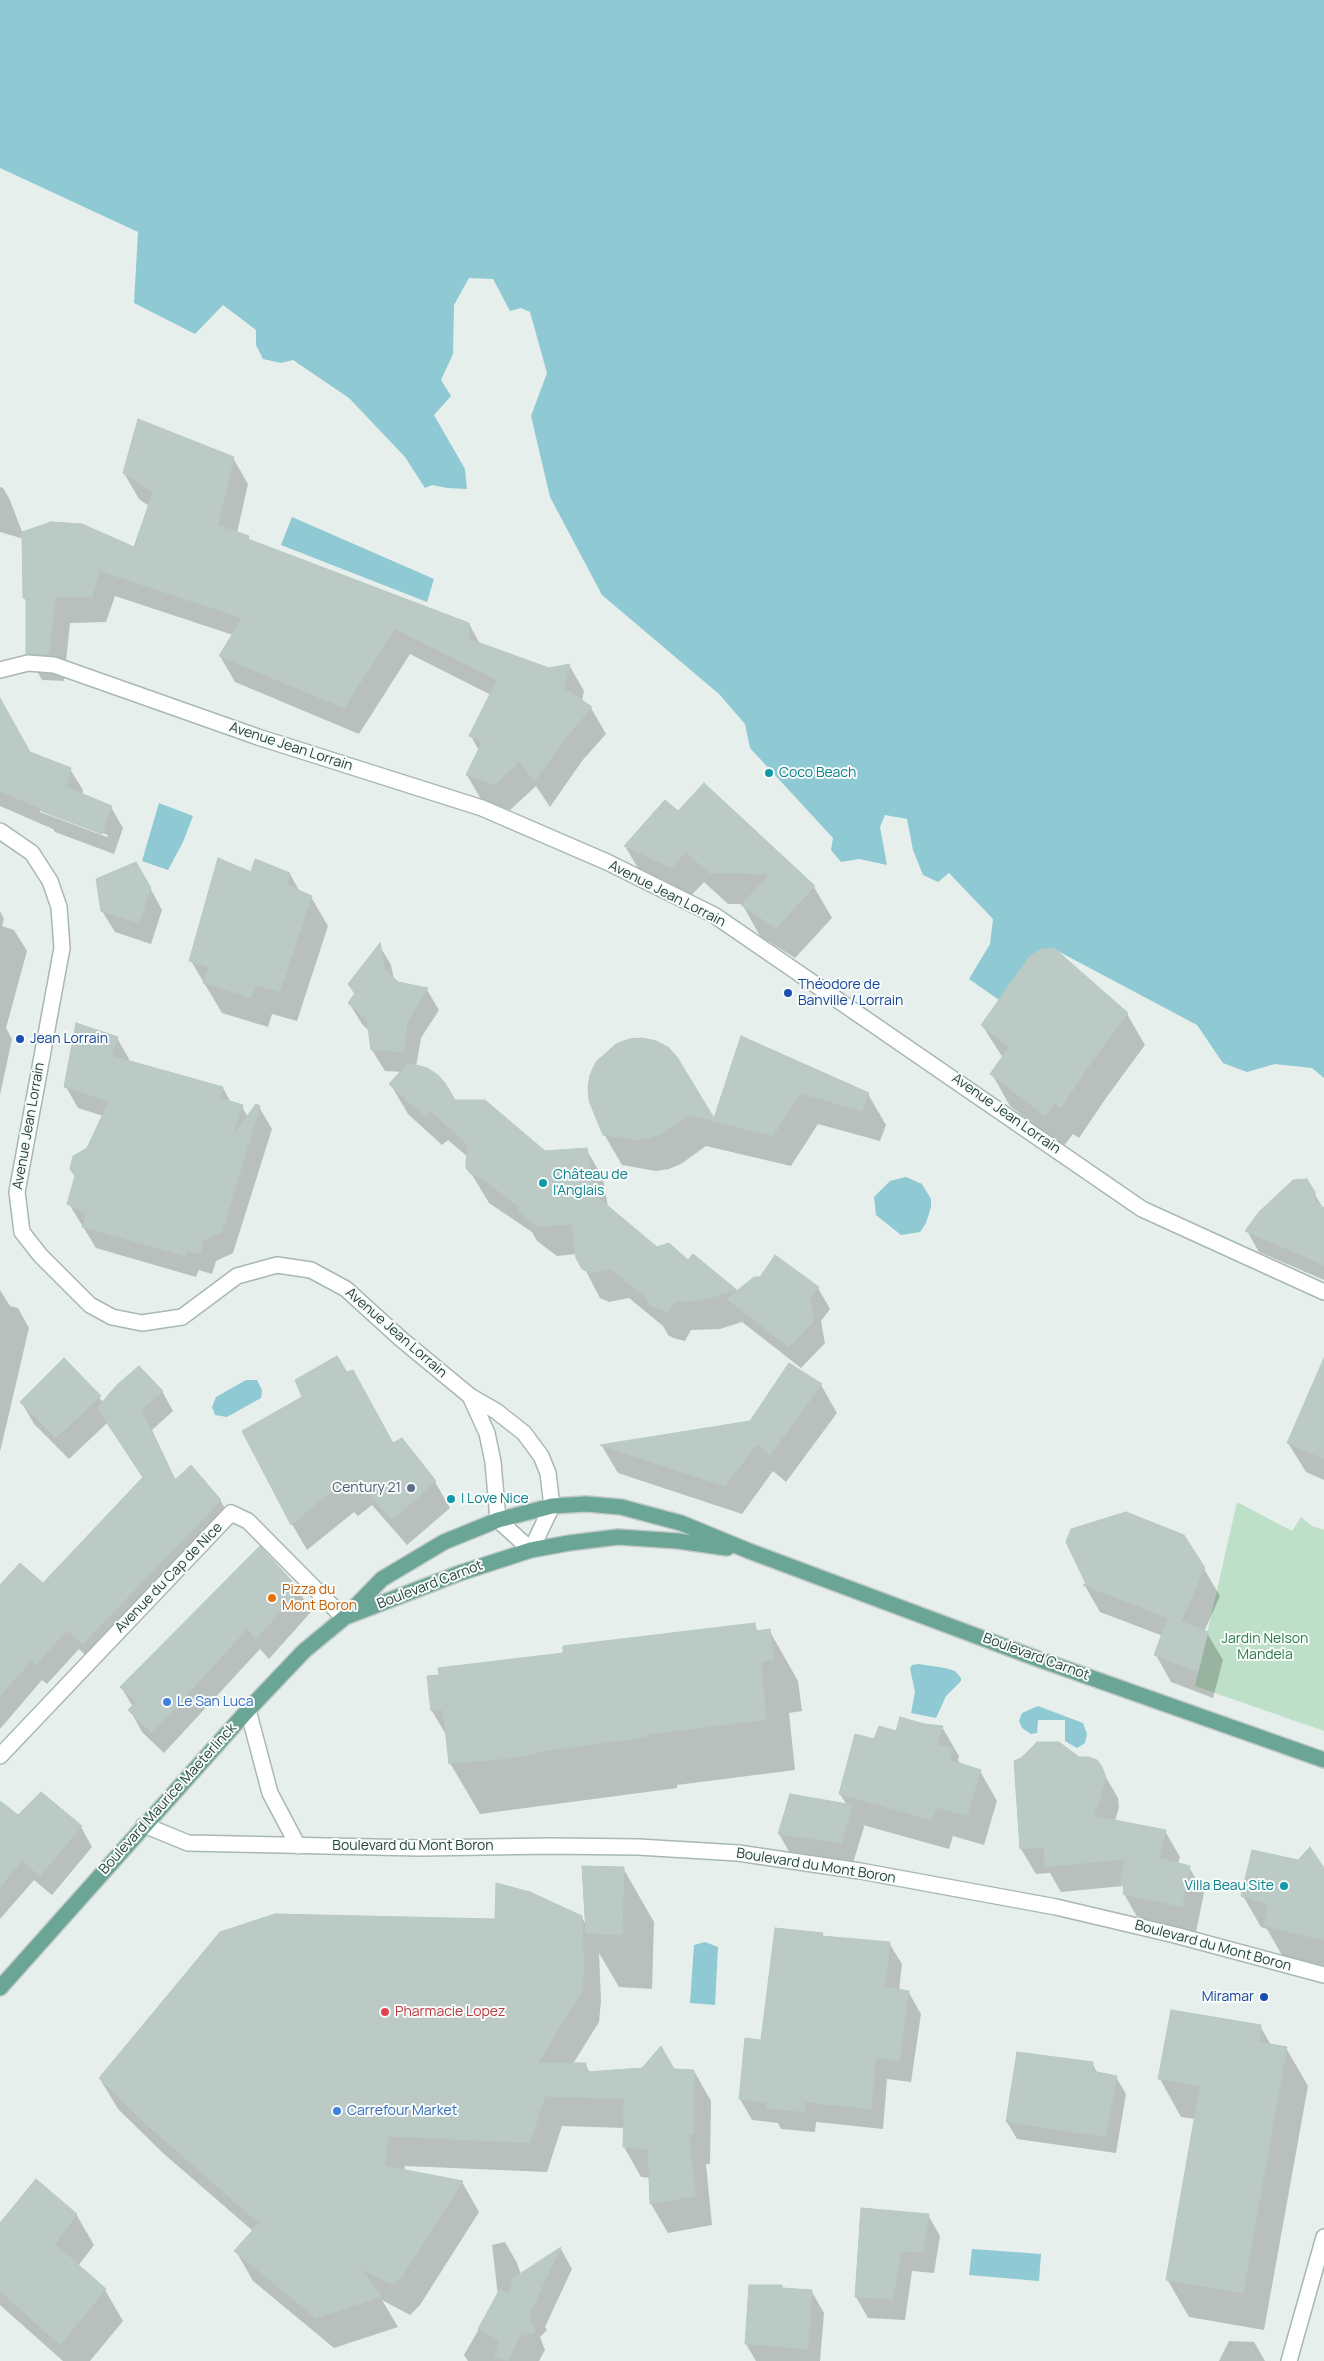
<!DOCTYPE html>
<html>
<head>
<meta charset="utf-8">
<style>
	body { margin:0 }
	canvas { display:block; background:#e6efeb }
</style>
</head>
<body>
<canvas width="1324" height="2361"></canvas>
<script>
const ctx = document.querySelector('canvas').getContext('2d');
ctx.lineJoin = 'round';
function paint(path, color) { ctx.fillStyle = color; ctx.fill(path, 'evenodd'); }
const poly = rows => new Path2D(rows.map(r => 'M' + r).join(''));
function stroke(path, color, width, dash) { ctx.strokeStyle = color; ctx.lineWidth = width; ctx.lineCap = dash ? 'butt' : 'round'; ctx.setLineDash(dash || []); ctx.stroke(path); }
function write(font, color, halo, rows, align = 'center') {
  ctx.font = font + ' Manrope,sans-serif'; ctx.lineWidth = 4; ctx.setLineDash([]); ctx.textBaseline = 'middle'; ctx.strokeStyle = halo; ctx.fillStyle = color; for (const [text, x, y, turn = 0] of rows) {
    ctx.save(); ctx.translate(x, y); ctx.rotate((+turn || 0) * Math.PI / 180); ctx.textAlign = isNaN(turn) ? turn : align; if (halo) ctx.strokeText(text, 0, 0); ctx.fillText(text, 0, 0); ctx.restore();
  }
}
paint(poly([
	[1237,1502,1292,1531,1301,1517,1312,1526,1324,1530,1324,1731,1195,1686]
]), '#bfe0c8');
paint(poly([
	[0,0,1324,0,1324,1078,1312,1068,1275,1064,1247,1072,1223,1063,1197,1025,1054,949,1041,949,1030,956,999,1000,969,979,990,944,993,919,949,873,938,882,923,875,913,850,907,819,885,815,880,827,887,865,859,859,841,862,831,850,833,838,750,748,745,724,719,694,602,595,550,497,531,416,547,373,530,312,521,308,510,311,493,279,469,278,454,305,453,354,441,380,451,396,434,415,465,469,467,489,447,488,432,485,425,488,405,457,349,398,293,360,281,363,263,359,256,345,256,330,223,305,195,334,134,303,138,232,0,168],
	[292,517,434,579,427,602,281,545],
	[159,803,193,816,183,842,168,870,142,861],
	[906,1177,922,1184,931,1199,931,1207,926,1223,920,1232,901,1235,876,1215,874,1197,890,1181],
	[246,1380,257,1380,262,1390,261,1398,227,1417,215,1415,212,1407,216,1397],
	[918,1664,945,1668,955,1671,961,1678,961,1681,946,1696,936,1718,911,1713,915,1692,910,1668,912,1665],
	[1038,1706,1083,1723,1087,1734,1085,1743,1077,1748,1065,1741,1065,1720,1038,1720,1037,1733,1031,1734,1022,1728,1019,1721,1022,1713],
	[705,1942,718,1947,715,2005,690,2003,694,1945],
	[972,2249,1041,2254,1039,2281,969,2275]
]), '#8ec9d4');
paint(poly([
	[233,458,248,484,237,533,248,537,251,542,469,624,480,644,549,669,569,665,584,691,582,701,591,708,606,734,582,761,550,807,536,786,510,810,482,801,467,775,479,751,471,736,491,695,410,654,359,734,235,682,220,656,233,635,115,596,106,622,70,623,64,681,42,680,27,654,28,604,24,598,24,539,0,532,0,487,3,488,9,498,23,534,135,549,149,506,139,499,124,473],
	[0,735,29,753,70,769,83,790,82,795,111,807,123,828,114,854,55,832,53,829,0,806],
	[40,810,108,835,107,837,40,812],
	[705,785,814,887,832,918,795,958,760,936,742,904,728,904,704,882,689,898,643,877,625,846,678,812],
	[252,873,290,874,300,892,311,897,328,926,297,1021,272,1014,268,1027,222,1013,191,961],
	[148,884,162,910,151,944,115,932,102,911],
	[0,911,4,919,2,926,14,930,27,951,6,1028,12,1039,0,1095],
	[379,945,391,965,394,980,398,984,427,990,439,1010,421,1038,416,1067,454,1101,544,1152,586,1149,603,1178,608,1207,657,1248,688,1261,694,1256,737,1292,818,1288,830,1309,821,1321,825,1343,801,1368,742,1322,720,1329,691,1330,685,1341,673,1338,668,1335,663,1326,629,1298,609,1302,600,1298,577,1254,557,1256,537,1241,532,1232,489,1203,468,1168,469,1158,448,1140,442,1145,408,1114,391,1085,402,1072,385,1071,372,1050,370,1032,362,1024,349,1003,355,995,349,985],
	[1127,1014,1145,1045,1106,1098,1079,1138,1073,1134,1063,1147,1010,1106,992,1074,1003,1058,982,1025],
	[117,1038,129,1059,128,1062,223,1088,231,1103,242,1107,248,1117,259,1107,272,1129,233,1253,216,1261,212,1274,199,1270,196,1277,96,1248,69,1204,88,1149,103,1116,78,1108,66,1087],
	[741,1038,868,1094,886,1125,880,1141,818,1124,791,1166,706,1146,681,1164,669,1169,656,1171,622,1165,604,1134,591,1075,714,1121],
	[1314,1193,1324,1210,1324,1280,1259,1252,1247,1231],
	[0,1290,10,1306,18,1308,29,1328,0,1452],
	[64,1360,104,1403,162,1391,173,1411,152,1430,176,1481,220,1500,232,1520,95,1664,79,1649,47,1684,42,1680,0,1729,0,1587,43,1584,143,1478,107,1423,69,1459,34,1424,22,1403],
	[821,1385,837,1413,786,1482,773,1471,742,1514,618,1473,602,1446,751,1422],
	[1324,1388,1324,1480,1306,1472,1288,1443],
	[304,1397,393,1444,435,1482,450,1508,407,1545,372,1505,358,1516,354,1512,307,1550,292,1524],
	[260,1548,299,1591,311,1612,269,1659,260,1649,164,1753,142,1732,130,1710,133,1707,121,1687],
	[1204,1569,1220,1596,1204,1632,1207,1633,1223,1660,1213,1698,1171,1682,1156,1655,1163,1636,1100,1612,1085,1586],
	[754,1625,758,1632,769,1630,798,1681,802,1711,789,1713,795,1770,677,1785,677,1788,480,1814,450,1763,448,1738,432,1711,564,1654],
	[924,1725,942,1727,959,1756,958,1760,961,1765,980,1771,997,1801,984,1845,953,1836,949,1849,863,1825,864,1827,853,1863,791,1855,779,1834,847,1805,840,1794,875,1740],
	[1079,1758,1103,1772,1118,1798,1119,1807,1115,1821,1165,1831,1180,1857,1178,1864,1189,1867,1204,1893,1196,1932,1139,1920,1124,1894,1123,1886,1061,1892,1050,1873,1036,1874,1021,1849],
	[18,1817,81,1827,92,1847,52,1895,34,1880,0,1919,0,1827],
	[623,1868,654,1922,652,1989,619,1987,599,1953,601,2001,599,2022,573,2064,585,2064,590,2073,694,2071,711,2101,710,2164,706,2164,712,2225,668,2233,651,2204,650,2178,641,2177,624,2147,624,2128,562,2126,547,2172,405,2166,404,2171,462,2182,479,2212,420,2305,410,2315,382,2300,398,2327,334,2348,253,2281,236,2251,253,2231,164,2154,118,2109,100,2079,496,1921,581,1916,587,1927],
	[1324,1870,1324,1967,1283,1957,1267,1929,1261,1927,1243,1896],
	[822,1935,823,1937,889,1943,902,1964,899,1991,909,1993,921,2014,911,2082,887,2079,883,2129,816,2122,815,2132,781,2129,778,2123,752,2120,740,2099,762,2041],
	[1260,2026,1271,2045,1286,2048,1308,2086,1264,2330,1189,2317,1167,2279,1196,2119,1181,2117,1160,2079],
	[1092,2063,1098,2074,1116,2077,1126,2094,1116,2153,1017,2139,1007,2122],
	[76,2214,94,2245,78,2266,105,2290,123,2321,90,2361,63,2361,0,2305,0,2225],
	[928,2215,940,2236,934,2273,912,2271,905,2320,868,2318,856,2297],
	[505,2242,517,2263,521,2275,561,2249,572,2269,545,2327,547,2330,540,2337,545,2350,539,2361,468,2361,464,2355,498,2296,492,2245],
	[782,2287,783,2290,812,2292,824,2313,820,2361,756,2361,746,2344],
	[1229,2341,1254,2342,1265,2361,1219,2361]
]), '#0003');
const building = poly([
	[138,419,234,457,218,525,249,536,248,539,469,623,469,639,549,668,570,664,564,688,592,707,568,735,534,782,520,761,495,785,466,775,482,742,469,736,497,680,395,629,344,708,219,656,242,618,100,571,92,597,55,597,49,655,26,654,26,598,23,598,22,532,51,522,82,524,134,547,153,492,123,473,138,419],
	[0,698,30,752,71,768,66,787,112,806,102,834,41,811,39,808,0,791,0,698],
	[704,783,815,886,776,928,741,905,770,874,709,873,686,852,671,868,624,846,665,800,678,811,704,783],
	[218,858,251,872,255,859,290,873,287,885,312,896,280,992,256,985,251,998,203,983,209,967,189,961,218,858],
	[136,862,151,888,139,923,101,911,96,879,136,862],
	[380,943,385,970,398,982,428,988,407,1022,404,1052,371,1050,367,1020,348,1003,355,993,348,984,380,943],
	[1054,948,1128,1013,1088,1067,1061,1108,1055,1103,1045,1116,990,1074,1009,1047,981,1025,1030,956,1042,949,1054,948],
	[76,1023,118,1037,112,1056,223,1087,220,1098,243,1105,233,1135,256,1104,260,1106,222,1232,204,1240,200,1254,187,1250,185,1256,82,1227,86,1213,67,1204,75,1176,70,1169,73,1156,87,1148,109,1101,64,1087,76,1023],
	[741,1036,869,1093,862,1111,800,1093,773,1136,688,1115,663,1133,651,1138,638,1140,603,1135,589,1101,588,1088,590,1075,596,1062,616,1044,629,1039,642,1038,656,1041,668,1047,677,1057,714,1118,741,1036],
	[408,1063,427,1068,438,1075,445,1083,455,1100,485,1100,545,1151,587,1148,595,1195,657,1247,669,1243,688,1260,693,1254,737,1290,703,1300,675,1302,668,1312,650,1306,645,1297,611,1269,591,1273,582,1269,576,1258,572,1224,539,1227,519,1212,518,1206,481,1178,471,1174,466,1168,466,1161,468,1145,431,1111,425,1117,389,1084,408,1063],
	[1307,1179,1315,1192,1315,1201,1324,1208,1324,1265,1245,1231,1259,1212,1293,1180,1307,1179],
	[775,1255,819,1287,810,1299,814,1321,789,1347,727,1299,754,1277,760,1277,775,1255],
	[337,1356,347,1372,353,1370,393,1443,402,1438,436,1481,392,1520,356,1479,342,1491,338,1486,291,1525,242,1431,302,1397,295,1380,337,1356],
	[64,1358,101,1396,56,1438,20,1402,64,1358],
	[1324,1358,1324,1459,1287,1443,1324,1358],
	[789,1363,822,1384,770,1455,757,1444,725,1486,600,1445,750,1421,789,1363],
	[139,1366,163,1391,141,1410,175,1480,191,1465,221,1500,83,1644,67,1630,36,1665,31,1661,0,1696,0,1585,20,1563,43,1583,143,1477,97,1408,118,1384,139,1366],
	[1126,1512,1184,1535,1205,1568,1181,1621,1208,1632,1198,1672,1154,1655,1168,1618,1083,1585,1086,1584,1066,1542,1071,1529,1126,1512],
	[260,1546,300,1590,256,1639,247,1629,152,1733,128,1710,136,1702,120,1687,260,1546],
	[755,1623,756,1631,770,1629,774,1660,761,1662,766,1720,648,1734,648,1737,535,1752,535,1754,502,1759,449,1764,443,1710,431,1711,427,1676,439,1675,438,1668,563,1653,563,1646,755,1623],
	[900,1717,924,1724,943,1726,937,1744,953,1749,950,1760,981,1770,967,1816,936,1807,932,1820,839,1794,855,1734,874,1739,879,1726,896,1731,900,1717],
	[1037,1742,1059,1742,1079,1757,1088,1757,1097,1760,1102,1767,1105,1775,1104,1785,1094,1816,1166,1830,1159,1858,1190,1866,1182,1907,1123,1894,1125,1886,1120,1885,1125,1859,1045,1867,1044,1847,1020,1849,1014,1761,1021,1758,1037,1742],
	[41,1792,82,1826,40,1876,22,1861,0,1887,0,1801,18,1815,41,1792],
	[790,1794,853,1805,841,1843,778,1834,790,1794],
	[1310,1847,1324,1868,1324,1940,1264,1926,1268,1904,1241,1896,1252,1850,1298,1860,1310,1847],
	[582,1866,624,1867,622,1935,586,1933,582,1866],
	[496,1883,530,1892,582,1916,584,1971,582,1991,538,2063,586,2063,586,2072,642,2068,661,2046,674,2069,694,2070,694,2134,689,2134,695,2196,650,2204,648,2149,623,2147,624,2099,545,2096,530,2143,388,2136,385,2166,463,2181,403,2275,393,2285,361,2269,382,2297,316,2318,234,2251,259,2223,146,2124,99,2078,220,1932,275,1914,495,1919,496,1883],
	[775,1928,823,1933,822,1936,890,1942,885,1987,909,1991,899,2061,876,2058,871,2109,805,2102,804,2112,767,2108,767,2103,739,2099,745,2038,761,2040,775,1928],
	[1171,2010,1261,2025,1259,2042,1287,2047,1243,2293,1166,2280,1200,2086,1158,2079,1171,2010],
	[1017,2052,1093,2062,1092,2071,1117,2076,1106,2137,1006,2122,1017,2052],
	[36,2179,77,2214,55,2244,106,2289,60,2345,0,2291,0,2223,36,2179],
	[861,2208,929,2214,923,2252,901,2251,893,2299,855,2297,861,2208],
	[561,2247,529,2315,535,2332,519,2337,508,2361,495,2357,499,2340,478,2329,500,2289,509,2294,512,2279,561,2247],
	[749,2285,782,2285,782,2288,812,2290,808,2349,745,2344,749,2285]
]);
paint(building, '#bbcac4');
stroke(building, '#b8c9c2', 1);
const minor = poly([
	[0,670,28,663,54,665,258,737,482,808,607,862,714,915,1142,1209,1324,1292],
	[0,831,32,853,50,881,59,907,62,948,17,1192,22,1232,40,1255,90,1305,112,1317,142,1323,182,1317,237,1276,277,1265,311,1270,346,1289,401,1339,470,1396,496,1411,524,1433,541,1456,548,1473,552,1506,531,1550,498,1520,493,1462,487,1433,470,1396],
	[248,1710,270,1793,298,1846],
	[0,1756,231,1513,248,1521,344,1618],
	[144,1825,188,1843,420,1848,549,1846,638,1847,738,1853,860,1871,1056,1907,1175,1935,1324,1975],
	[1289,2361,1324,2237]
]);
const major = poly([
	[348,1616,460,1573,531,1550,569,1543,618,1537,678,1541,727,1548],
	[0,1988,248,1710,304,1651,344,1618,382,1579,444,1542,498,1520,552,1506,586,1504,621,1507,681,1523,749,1551,1038,1659,1324,1760]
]);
stroke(minor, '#a8b8b2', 18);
stroke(major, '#c2cac8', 18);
stroke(minor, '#fff', 15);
stroke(major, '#6aa596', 15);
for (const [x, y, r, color] of [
	[769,773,5,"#0f9aa8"],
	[788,993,5,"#1a4fb4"],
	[20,1039,5,"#1a4fb4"],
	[543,1183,5,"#0f9aa8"],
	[411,1488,5,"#5c6f8a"],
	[451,1499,5,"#0f9aa8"],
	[272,1598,5,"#e8710a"],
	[167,1702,5,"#3f7fe0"],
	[1284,1886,5,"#0f9aa8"],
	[1264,1997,5,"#1a4fb4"],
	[385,2012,5,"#e0444e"],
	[337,2111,5,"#3f7fe0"]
]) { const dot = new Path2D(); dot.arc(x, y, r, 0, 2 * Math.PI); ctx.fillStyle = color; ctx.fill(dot); stroke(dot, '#f7fbf9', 2); }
write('14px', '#24423a', '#f7fbf9', [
	["Avenue Jean Lorrain",291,747,18],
	["Avenue Jean Lorrain",667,894,27],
	["Avenue Jean Lorrain",1006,1114,35],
	["Avenue Jean Lorrain",29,1126,-80],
	["Avenue Jean Lorrain",396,1333,41],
	["Avenue du Cap de Nice",169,1578,-46],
	["Boulevard Carnot",430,1585,-21],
	["Boulevard Carnot",1036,1657,20],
	["Boulevard Maurice Maeterlinck",168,1799,-48],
	["Boulevard du Mont Boron",413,1846],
	["Boulevard du Mont Boron",816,1866,9],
	["Boulevard du Mont Boron",1213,1946,15]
]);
write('14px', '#0d838f', '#f7fbf9', [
	["Coco Beach",779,773],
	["Château de",553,1175],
	["l'Anglais",553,1191],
	["I Love Nice",461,1499],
	["Villa Beau Site",1274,1886,"right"]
], 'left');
write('14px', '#164399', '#f7fbf9', [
	["Théodore de",798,985],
	["Banville / Lorrain",798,1001],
	["Jean Lorrain",30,1039],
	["Miramar",1254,1997,"right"]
], 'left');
write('14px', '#4e5e75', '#f7fbf9', [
	["Century 21",401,1488]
], 'right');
write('14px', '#c56008', '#f7fbf9', [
	["Pizza du",282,1590],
	["Mont Boron",282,1606]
], 'left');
write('14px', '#2d7a4b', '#f7fbf9', [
	["Jardin Nelson",1265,1639],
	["Mandela",1265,1655]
]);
write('14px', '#366cbe', '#f7fbf9', [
	["Le San Luca",177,1702],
	["Carrefour Market",347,2111]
], 'left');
write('14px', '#be3a42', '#f7fbf9', [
	["Pharmacie Lopez",395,2012]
], 'left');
</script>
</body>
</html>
